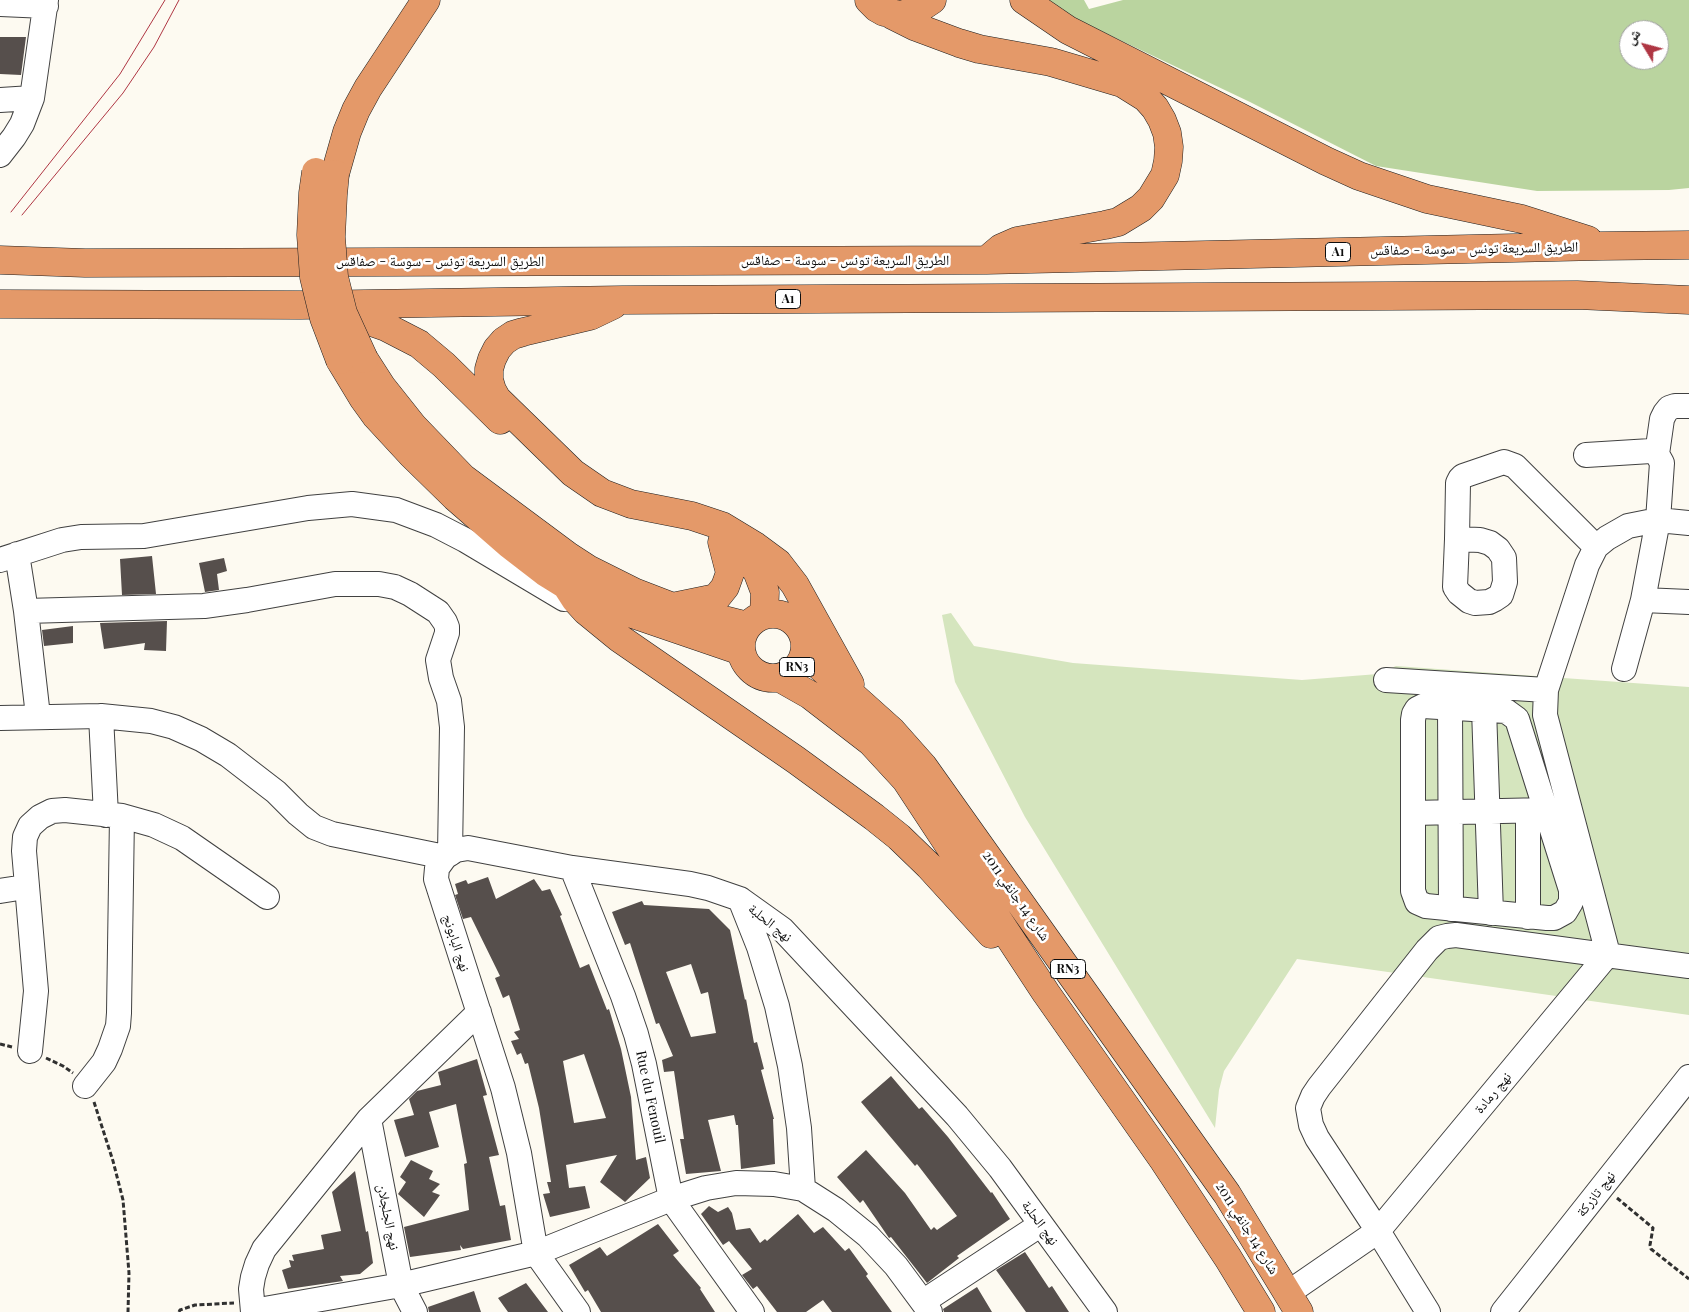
<!DOCTYPE html>
<html>
<head>
<meta charset="utf-8">
<style>
	body { margin:0 }
	#map { position:relative; width:1689px; height:1312px; overflow:hidden; background:#fdfaf1; font-family:"Playfair Display","Noto Naskh Arabic",serif }
	canvas { display:block }
	.north { position:absolute; left:1619px; top:20px; width:50px; height:50px; box-sizing:border-box; background:#fff; border:1px solid #9f9f9f; border-radius:50%; rotate:307deg; font-size:14px; font-weight:700; line-height:20px; text-align:center; color:#0e0e0e }
	.north::after { content:''; display:block; margin:auto; width:18px; height:22px; background:#af3643; clip-path:polygon(50% 0,100% 100%,50% 72%,0 100%) }
</style>
</head>
<body>
<div id="map">
<canvas width="1689" height="1312"></canvas>
<div class="north">ش</div>
</div>
<script>
const ctx = document.querySelector('canvas').getContext('2d');
ctx.lineJoin = 'round';
function paint(path, color) { ctx.fillStyle = color; ctx.fill(path, 'evenodd'); }
const poly = rows => new Path2D(rows.map(r => 'M' + r).join(''));
function stroke(path, color, width, dash) { ctx.strokeStyle = color; ctx.lineWidth = width; ctx.lineCap = dash ? 'butt' : 'round'; ctx.setLineDash(dash || []); ctx.stroke(path); }
function write(font, color, halo, rows, align = 'center') {
  ctx.font = font + ' "Playfair Display","Noto Naskh Arabic",serif'; ctx.lineWidth = 5; ctx.setLineDash([]); ctx.textBaseline = 'middle'; ctx.strokeStyle = halo; ctx.fillStyle = color; for (const [text, x, y, turn = 0] of rows) {
    ctx.save(); ctx.translate(x, y); ctx.rotate((+turn || 0) * Math.PI / 180); ctx.textAlign = isNaN(turn) ? turn : align; if (halo) ctx.strokeText(text, 0, 0); ctx.fillText(text, 0, 0); ctx.restore();
  }
}
paint(poly([
	[951,613,974,646,1073,663,1302,680,1378,674,1396,666,1689,687,1689,1015,1297,959,1224,1071,1219,1090,1215,1128,1025,817,955,682,942,615]
]), '#d5e5be');
paint(poly([
	[1044,0,1084,0,1089,9,1123,0,1689,0,1689,188,1669,190,1537,191,1376,166,1250,102,1084,23],
	[1629,30,1659,30,1659,60,1629,60]
]), '#bad49f');
paint(poly([
	[0,37,26,37,21,75,0,74],
	[152,556,156,594,122,595,120,559],
	[224,558,227,571,217,574,219,590,205,592,199,563],
	[167,621,166,651,144,650,145,643,104,649,100,623],
	[73,626,73,643,44,646,42,630],
	[488,877,496,899,534,879,542,891,550,889,562,915,560,916,580,968,589,964,607,1010,609,1009,621,1049,631,1097,636,1160,646,1157,650,1178,625,1202,600,1182,617,1155,566,1165,569,1188,585,1186,590,1208,550,1217,543,1194,550,1193,547,1182,551,1182,539,1108,528,1063,525,1064,521,1053,517,1055,511,1041,519,1039,514,1032,520,1030,509,995,503,998,495,978,500,976,471,917,463,919,455,895,458,894,455,884,466,880,468,884],
	[584,1054,606,1118,574,1123,563,1061],
	[642,901,644,905,709,909,730,930,745,1000,746,999,754,1043,757,1042,764,1069,761,1070,774,1119,773,1119,775,1164,741,1169,738,1125,736,1125,734,1115,708,1120,721,1171,686,1174,680,1139,684,1139,674,1071,664,1072,662,1060,673,1056,659,1023,656,1024,630,943,625,945,612,912],
	[691,964,701,994,708,992,716,1033,691,1037,666,972],
	[477,1059,487,1095,483,1096,499,1155,489,1157,500,1206,505,1205,511,1240,463,1249,460,1245,461,1250,410,1257,404,1227,469,1210,464,1164,467,1163,456,1104,429,1112,439,1147,405,1157,394,1120,414,1115,409,1099,417,1091,441,1085,438,1072],
	[891,1076,919,1109,922,1107,948,1137,991,1193,992,1192,1010,1219,957,1256,959,1258,927,1283,891,1237,889,1238,863,1200,860,1203,837,1177,866,1150,905,1193,931,1230,934,1227,937,1230,957,1216,917,1164,915,1166,861,1102],
	[411,1160,433,1171,429,1179,440,1184,432,1192,440,1195,424,1217,398,1194,406,1182,400,1177],
	[355,1171,366,1232,368,1231,373,1263,360,1274,340,1276,343,1281,288,1289,282,1270,291,1267,289,1260,294,1261,292,1255,324,1249,321,1235,341,1231,332,1192],
	[709,1206,718,1212,728,1207,732,1213,736,1230,750,1228,760,1243,765,1239,767,1241,798,1214,814,1233,823,1227,845,1251,849,1248,868,1274,866,1276,892,1312,832,1312,823,1300,806,1312,777,1312,757,1286,753,1289,742,1275,752,1269,729,1241,723,1245,701,1214],
	[658,1224,679,1251,673,1255,701,1288,700,1289,715,1312,601,1312,588,1290,585,1292,569,1265,600,1247,607,1256],
	[1025,1252,1049,1288,1052,1286,1069,1312,1026,1312,996,1270],
	[526,1283,548,1312,508,1312,498,1298],
	[977,1287,992,1312,944,1312,943,1309],
	[474,1291,481,1312,429,1312,428,1307]
]), '#564f4c');
const minor = poly([
	[0,4,46,6],
	[0,100,32,98],
	[0,155,14,137,22,124,32,98,46,0],
	[1657,454,1662,419,1665,413,1669,408,1675,406,1689,406],
	[1586,455,1651,451,1657,454,1662,463,1658,520,1643,600,1624,669],
	[1457,539,1458,483,1460,479,1463,476,1504,462,1515,466,1596,547],
	[1457,539,1480,540,1490,543,1498,549,1504,558,1505,582,1501,595,1495,599,1489,602,1475,603,1469,601,1459,593,1455,587,1457,539],
	[17,554,26,611,38,716],
	[0,560,62,540,81,537,144,536,308,508,352,504,396,510,436,525,465,540,564,599],
	[1643,600,1689,602],
	[26,611,204,606,247,600,335,584,379,584,395,587,410,594,438,612,445,622,447,627,447,633,438,660,441,678,449,701,452,727,450,854],
	[1386,680,1546,690],
	[1423,706,1506,711,1517,719,1571,890,1571,902,1565,912,1554,918,1547,918,1426,906,1417,902,1413,891,1413,720,1414,714,1417,709,1423,706],
	[1450,707,1451,909],
	[1484,709,1491,913],
	[101,716,106,815],
	[0,718,101,716,151,721,174,727,201,739,228,755,276,792,298,814,314,827,332,834,445,857],
	[1413,813,1546,810],
	[572,868,623,996,636,1034,644,1064,671,1199,752,1312],
	[0,891,25,887],
	[740,899,759,947,777,1006,790,1066,799,1128,803,1189],
	[1528,917,1528,811],
	[30,1051,36,991,24,851,25,837,30,826,40,817,52,811,65,810,122,816,154,825,182,838,267,897],
	[85,1086,104,1062,110,1049,118,1026,119,1013,122,816],
	[369,1119,401,1285,415,1312],
	[1288,1293,1378,1231,1608,954,1545,715,1546,690,1587,565,1596,547,1607,538,1628,526,1658,520,1689,523],
	[924,1301,1040,1225],
	[253,1311,401,1285,536,1253,671,1199,706,1188,736,1183,774,1184,803,1189,836,1210,868,1236,896,1266,930,1312],
	[253,1312,251,1289,253,1277,257,1264,264,1249,369,1119,479,1012],
	[578,1312,536,1253,519,1153,503,1088,436,879,437,868,445,857,456,850,468,848,572,868,690,884,708,888,740,899,782,929,957,1116,1000,1168,1105,1312],
	[1428,1312,1378,1231,1317,1138,1311,1125,1308,1108,1313,1096,1319,1087,1427,950,1439,938,1447,936,1456,935,1689,966],
	[1503,1312,1689,1077]
]);
const highway = poly([
	[869,0,877,8,884,12,901,15,917,10,932,0],
	[1024,0,1068,30,1326,161,1359,176,1427,199,1522,219,1588,240],
	[892,15,916,27,959,43,979,49,1051,62,1122,83,1146,98,1155,108,1162,120,1167,133,1169,147,1168,161,1165,175,1151,198,1141,208,1118,222,1105,225,1017,241,1001,248,988,259],
	[335,174,347,132,356,110,368,88,426,0],
	[0,260,85,263,987,260,1601,246,1689,245],
	[0,304,301,305,622,300,1577,295,1689,300],
	[613,305,590,316,523,332,513,335,504,341,497,349,492,359,489,369,489,380,492,390,497,399,573,473,602,493,631,504,692,516,722,526,755,546,778,563,795,585,850,684],
	[339,314,366,320,386,327,419,344,444,365,500,420],
	[364,359,382,387,413,426,463,478,568,556,588,569,634,592,673,607,748,626],
	[340,360,363,398,376,416,412,455,455,497,510,545,545,572,566,585,624,611,741,651],
	[731,547,743,555,757,571,765,592,764,615],
	[566,585,575,599,586,611,619,638,796,760,874,817,899,837,929,866,991,934],
	[677,606,711,599,717,597,725,587,730,573,722,542],
	'741 646a32 32 0 1 1 64 0a32 32 0 1 1-64 0Z',
	[805,653,892,731,923,766,1227,1194,1299,1312],
	[780,678,810,695,871,742,906,780,1046,993,1164,1161,1228,1258,1261,1312]
]);
stroke(minor, '#414141', 26);
stroke(highway, '#1f1f1f', 29);
stroke(poly([
	[0,1044,12,1047],
	[46,1058,63,1066,73,1073],
	[94,1102,113,1161,123,1200,129,1273,128,1312],
	[1617,1198,1653,1228,1650,1245,1651,1249,1689,1279],
	[179,1312,180,1310,195,1305,234,1303]
]), '#303030', 3, [5, 2.5]);
stroke(minor, '#fff', 24);
stroke(highway, '#e49969', 28);
stroke(poly([
	[11,212,120,74,165,0],
	[22,215,123,93,154,47,179,0]
]), '#af3643', 1);
const highwayBridge = poly([
	[316,172,313,193,311,235,314,277,324,318,340,360],
	[335,174,333,195,331,237,334,277,343,313,364,359]
]);
stroke(highwayBridge, '#1f1f1f', 29, []);
stroke(highwayBridge, '#e49969', 28);
for (const [x, y, w] of [
	[1338,252,25],
	[788,299,25],
	[797,667,35],
	[1068,969,35]
]) { const box = new Path2D(); box.roundRect(x - w / 2, y - 9.5, w, 19, 4); ctx.fillStyle = '#fff'; ctx.fill(box); stroke(box, '#0e0e0e', 1); }
write('bold 12px', '#0e0e0e', null, [
	["A1",1338,252],
	["A1",788,299],
	["RN3",797,667],
	["RN3",1068,969]
]);
write('14px', '#0e0e0e', '#fff', [
	["الطريق السريعة تونس - سوسة - صفاقس",1474,249,-1],
	["الطريق السريعة تونس - سوسة - صفاقس",845,261],
	["الطريق السريعة تونس - سوسة - صفاقس",440,262],
	["شارع 14 جانفي 2011",1016,896,55],
	["نهج الحلبة",770,923,39],
	["نهج البابونج",456,943,72],
	["نهج رمادة",1493,1093,-50],
	["Rue du Fenouil",650,1097,78],
	["نهج تازركة",1596,1194,-52],
	["نهج الجلجلان",388,1217,79],
	["نهج الحلبة",1040,1223,54],
	["شارع 14 جانفي 2011",1247,1228,58]
]);
</script>
</body>
</html>
